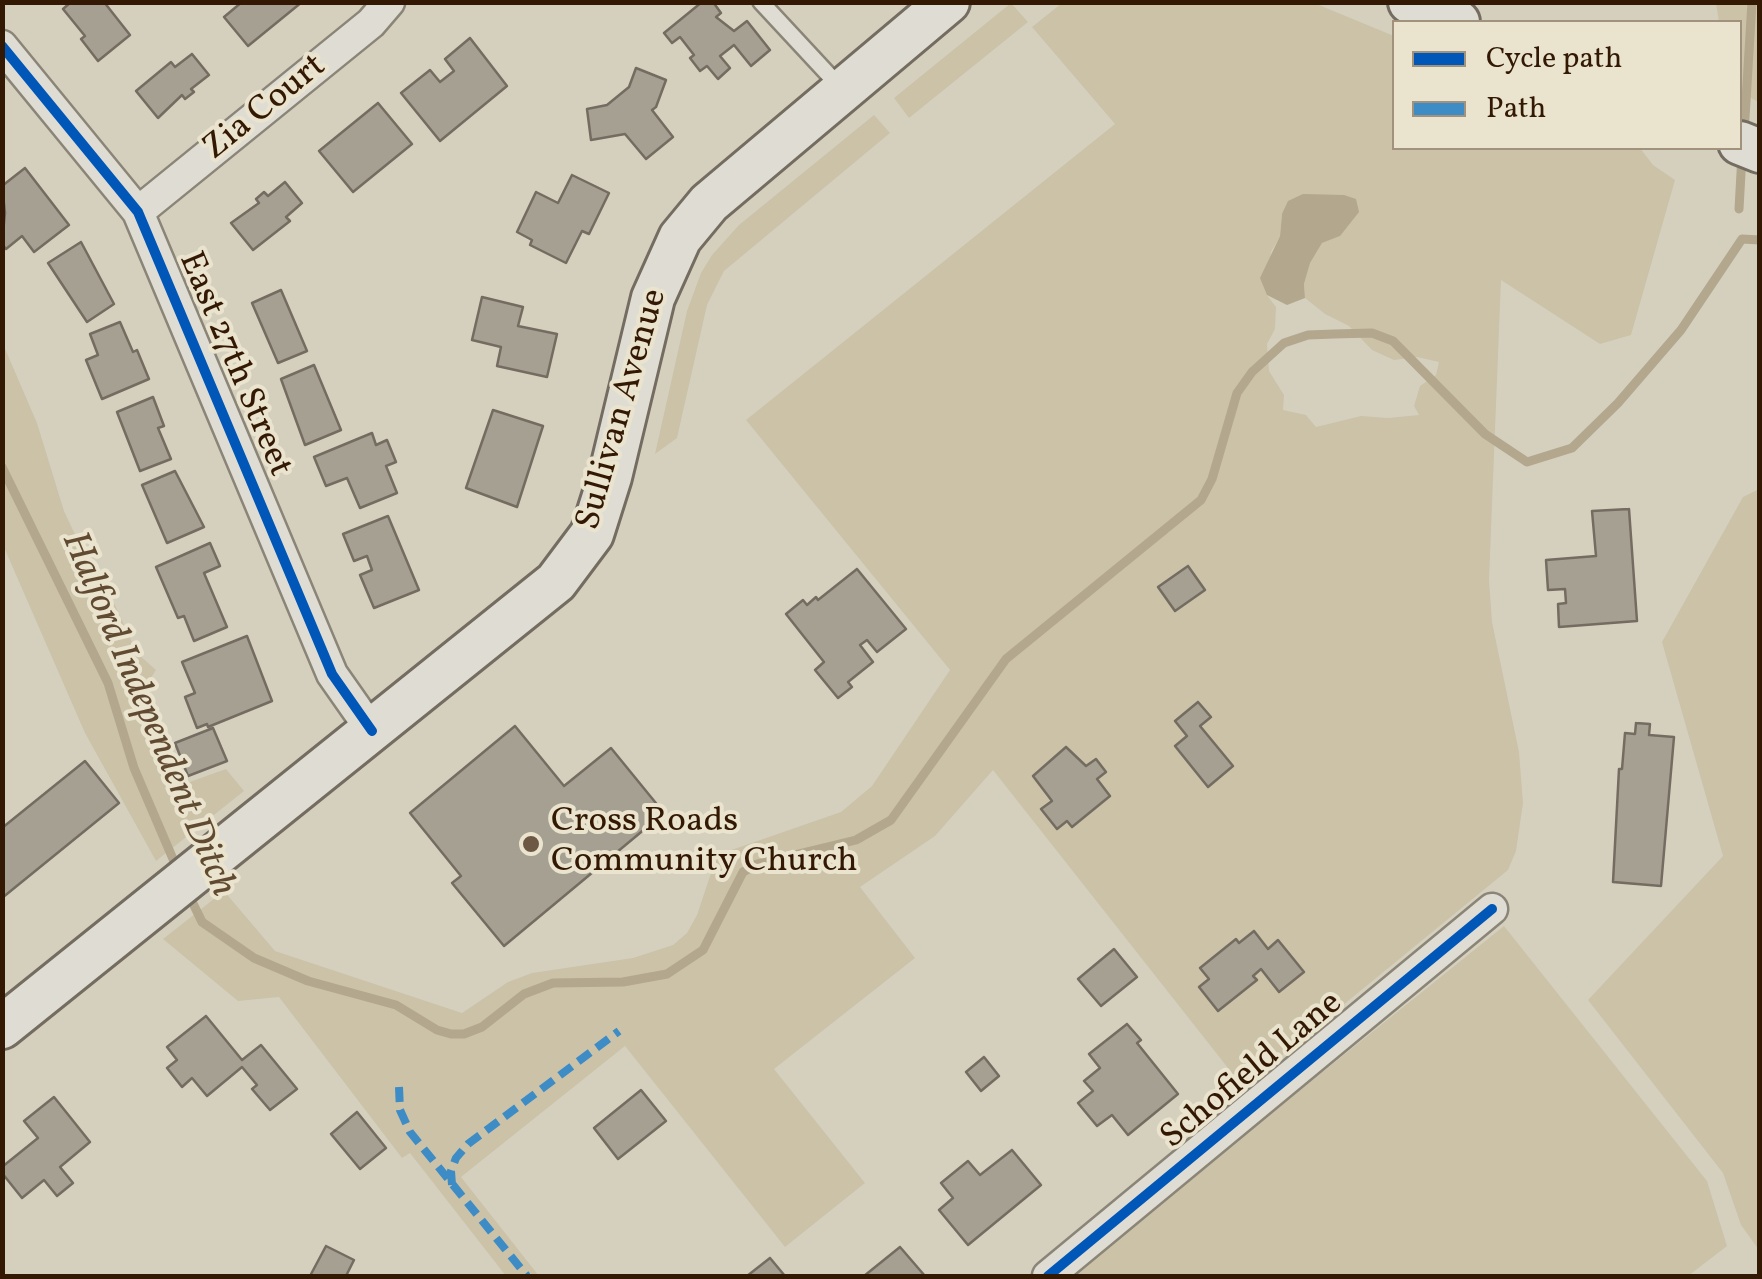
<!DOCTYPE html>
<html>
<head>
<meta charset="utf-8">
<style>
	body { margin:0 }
	#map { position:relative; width:1762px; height:1279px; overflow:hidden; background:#d5d0be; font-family:Vollkorn,serif }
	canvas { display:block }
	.frame { position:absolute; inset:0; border:5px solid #331804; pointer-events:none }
	.legend { position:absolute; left:1392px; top:20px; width:350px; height:130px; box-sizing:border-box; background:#eae4ce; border:2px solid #a1927d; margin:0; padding:12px 18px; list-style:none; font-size:30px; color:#331804 }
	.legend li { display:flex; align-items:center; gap:20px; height:50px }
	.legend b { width:50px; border:2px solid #a1927d }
</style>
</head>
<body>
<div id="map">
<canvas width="1762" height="1279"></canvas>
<div class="frame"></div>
<ul class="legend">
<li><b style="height:12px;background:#0057b8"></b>Cycle path</li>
<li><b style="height:12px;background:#3d8cc5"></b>Path</li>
</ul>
</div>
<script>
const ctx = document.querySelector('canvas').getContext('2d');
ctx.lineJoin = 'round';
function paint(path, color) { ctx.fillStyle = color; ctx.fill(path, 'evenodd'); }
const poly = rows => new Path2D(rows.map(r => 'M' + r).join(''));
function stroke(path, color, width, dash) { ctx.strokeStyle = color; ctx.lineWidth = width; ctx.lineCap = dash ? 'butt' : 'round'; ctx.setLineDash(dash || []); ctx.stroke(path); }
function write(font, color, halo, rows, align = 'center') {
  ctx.font = font + ' Vollkorn,serif'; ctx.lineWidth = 8; ctx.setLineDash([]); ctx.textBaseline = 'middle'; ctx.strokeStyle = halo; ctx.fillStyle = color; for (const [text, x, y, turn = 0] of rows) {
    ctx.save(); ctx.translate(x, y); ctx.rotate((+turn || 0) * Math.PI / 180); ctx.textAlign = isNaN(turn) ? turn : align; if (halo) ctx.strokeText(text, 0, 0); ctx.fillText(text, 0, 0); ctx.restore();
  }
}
paint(poly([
	[1011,3,1028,22,909,118,894,98],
	[1062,3,1314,3,1394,36,1394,148,1640,148,1653,165,1675,180,1631,335,1600,344,1501,280,1489,580,1492,622,1519,752,1523,803,1516,851,1508,870,1243,1087,993,770,935,836,860,887,915,958,774,1069,865,1183,785,1247,625,1046,461,1177,539,1276,506,1276,410,1153,402,1158,279,997,238,1001,163,939,224,891,275,951,462,1013,508,982,532,973,633,958,673,945,687,933,697,915,717,855,841,812,872,786,950,670,746,420,1115,124,1032,27],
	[1282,214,1340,236,1322,243,1310,262,1304,284,1305,298,1325,314,1349,326,1372,350,1394,360,1417,357,1439,362,1436,375,1420,386,1414,406,1419,415,1388,418,1361,416,1316,427,1306,415,1283,410,1284,395,1269,371,1267,344,1275,329,1276,307,1267,295,1271,252,1280,236],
	[1716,3,1759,3,1759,102,1740,93,1740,22,1719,22],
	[874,115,890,133,724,271,707,305,677,438,655,454,687,311,701,273,712,255,739,225],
	[3,344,37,423,64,511,95,577,108,590,137,653,156,670,137,699,170,789,226,769,244,791,156,861,85,733,3,545],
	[1759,489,1759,1250,1741,1225,1723,1173,1588,1000,1723,856,1662,642,1743,497],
	[1504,926,1707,1181,1727,1246,1688,1276,1069,1276]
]), '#cbc2a8');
paint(poly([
	[1303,194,1344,195,1356,199,1359,212,1340,236,1322,243,1310,263,1304,284,1305,298,1287,305,1267,295,1260,278,1280,236,1282,214,1288,201]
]), '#b3a78d');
stroke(poly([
	[1744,134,1752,2],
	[1739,209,1742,155],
	[2,467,108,683,134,768,179,873],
	[187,891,202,922,254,958,308,981,396,1005,437,1030,451,1034,464,1034,482,1027,524,994,553,983,623,982,667,974,703,950,743,872,757,864,856,840,891,820,1006,659,1201,500,1212,479,1237,393,1252,372,1284,343,1308,335,1334,334,1372,333,1393,341,1485,434,1527,462,1572,448,1618,403,1681,330,1742,239,1760,240]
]), '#b3a78d', 9);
const building = poly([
	[71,2,104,2,130,35,98,61,81,39,85,36,63,9,71,2],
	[242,2,302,2,248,46,224,17,242,2],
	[702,2,713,2,721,13,716,17,734,31,747,21,770,50,751,66,734,45,720,56,730,68,718,79,707,66,700,71,690,58,694,55,680,37,672,43,664,33,702,2],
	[470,38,507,86,440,141,401,93,430,70,440,82,454,71,445,59,470,38],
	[192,54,209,75,191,89,194,92,185,99,182,95,158,118,136,91,171,62,175,67,192,54],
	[636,68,666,80,656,107,652,110,673,137,646,159,625,134,591,140,587,109,607,105,629,87,636,68],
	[378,103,412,144,353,192,319,151,378,103],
	[25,168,69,225,34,252,22,236,6,249,2,244,5,213,2,186,25,168],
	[572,175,609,193,589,234,582,231,566,263,530,245,532,240,517,232,536,192,558,203,572,175],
	[285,182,302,203,286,217,290,221,253,250,231,223,259,203,256,199,264,192,268,196,285,182],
	[81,242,114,304,87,322,48,263,81,242],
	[281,290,307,351,278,363,252,303,281,290],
	[482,297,523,307,518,326,557,334,547,377,497,366,501,347,472,340,482,297],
	[120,322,133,352,137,350,149,379,102,399,86,360,98,355,90,334,120,322],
	[314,365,341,430,305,445,281,379,314,365],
	[153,397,164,426,158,428,171,459,140,471,117,412,153,397],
	[493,410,543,426,517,507,466,488,493,410],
	[372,433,376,445,387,440,396,462,386,466,397,493,360,508,347,478,326,486,314,457,372,433],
	[175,471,204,527,167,543,142,485,175,471],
	[1629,509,1637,621,1559,627,1558,604,1566,603,1565,589,1548,590,1546,560,1596,556,1592,511,1629,509],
	[388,516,419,590,374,608,360,575,372,570,367,556,354,561,343,534,388,516],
	[210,543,220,566,204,573,227,627,194,641,184,616,178,618,156,567,210,543],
	[1188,566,1205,590,1175,611,1158,587,1188,566],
	[857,569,906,629,877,652,867,640,860,645,873,662,848,682,852,687,838,698,815,670,824,662,786,614,803,600,807,605,816,597,818,600,857,569],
	[247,636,272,701,208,727,207,724,197,728,185,697,195,693,182,662,247,636],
	[1198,702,1211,717,1200,726,1233,766,1208,787,1175,746,1187,736,1175,721,1198,702],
	[1636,723,1650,724,1649,735,1674,737,1661,886,1613,882,1619,769,1622,769,1625,733,1635,734,1636,723],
	[515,726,564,786,611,748,664,813,504,946,452,883,461,876,410,813,515,726],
	[213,728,227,761,188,776,175,743,213,728],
	[1066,747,1086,766,1096,759,1106,772,1097,779,1110,796,1072,827,1067,821,1057,829,1041,809,1052,801,1033,776,1066,747],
	[85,761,119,803,2,898,2,828,85,761],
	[1254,931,1268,949,1278,940,1304,972,1279,992,1261,969,1253,976,1257,980,1218,1011,1199,987,1209,979,1200,968,1236,939,1239,943,1254,931],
	[1114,949,1137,977,1101,1006,1078,979,1114,949],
	[206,1016,242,1060,261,1045,297,1089,270,1110,252,1089,257,1085,242,1067,207,1096,192,1078,182,1087,167,1068,177,1060,167,1047,206,1016],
	[1127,1024,1141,1040,1137,1043,1178,1094,1128,1135,1112,1115,1097,1126,1078,1103,1093,1091,1084,1081,1100,1068,1089,1054,1127,1024],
	[984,1057,999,1076,981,1091,966,1072,984,1057],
	[641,1090,666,1121,618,1159,594,1128,641,1090],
	[54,1097,90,1142,60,1167,73,1183,57,1196,44,1180,22,1198,2,1173,2,1167,38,1138,24,1121,54,1097],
	[357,1112,386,1148,360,1169,331,1134,357,1112],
	[1012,1150,1041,1185,968,1245,939,1210,953,1198,941,1183,968,1161,980,1175,1012,1150],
	[326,1246,354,1260,346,1276,310,1276,326,1246],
	[900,1247,925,1276,864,1276,900,1247],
	[770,1258,785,1276,747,1276,770,1258]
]);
paint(building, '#a5a092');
stroke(building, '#746c60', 2.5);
const service = poly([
	[761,2,840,87]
]);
const minor = poly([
	[2,46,138,212,332,674,372,731],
	[138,212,371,23,389,2],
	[1048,1276,1492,909]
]);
const secondary = poly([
	[1410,2,1458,22],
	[1740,143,1760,151],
	[2,1027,556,582,592,534,610,477,653,298,680,238,709,203,948,2]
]);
stroke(service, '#8b8578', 20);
stroke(minor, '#8b8578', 35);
stroke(secondary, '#746c60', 48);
stroke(service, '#dfddd3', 15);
stroke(minor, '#dfddd3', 30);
stroke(secondary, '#dfddd3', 42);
stroke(poly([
	[399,1087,400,1110,410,1132,527,1276],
	[452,1185,451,1171,456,1158,468,1144,619,1031]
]), '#3d8cc5', 8, [15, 8]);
stroke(poly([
	[2,46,138,212,332,674,372,731],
	[1048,1276,1492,909]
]), '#0057b8', 10);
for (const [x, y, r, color] of [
	[531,844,10,"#6c5845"]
]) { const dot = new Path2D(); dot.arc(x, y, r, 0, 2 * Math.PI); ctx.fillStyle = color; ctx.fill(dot); stroke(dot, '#eae4ce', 4); }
write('35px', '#331804', '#eae4ce', [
	["Zia Court",266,109,-39],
	["East 27th Street",233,365,67],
	["Sullivan Avenue",624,410,-74],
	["Schofield Lane",1253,1072,-40]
]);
write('35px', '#331804', '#eae4ce', [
	["Cross Roads",551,824],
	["Community Church",551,864]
], 'left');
write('italic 38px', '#614a32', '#eae4ce', [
	["Halford Independent Ditch",146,715,67]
]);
</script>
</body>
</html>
